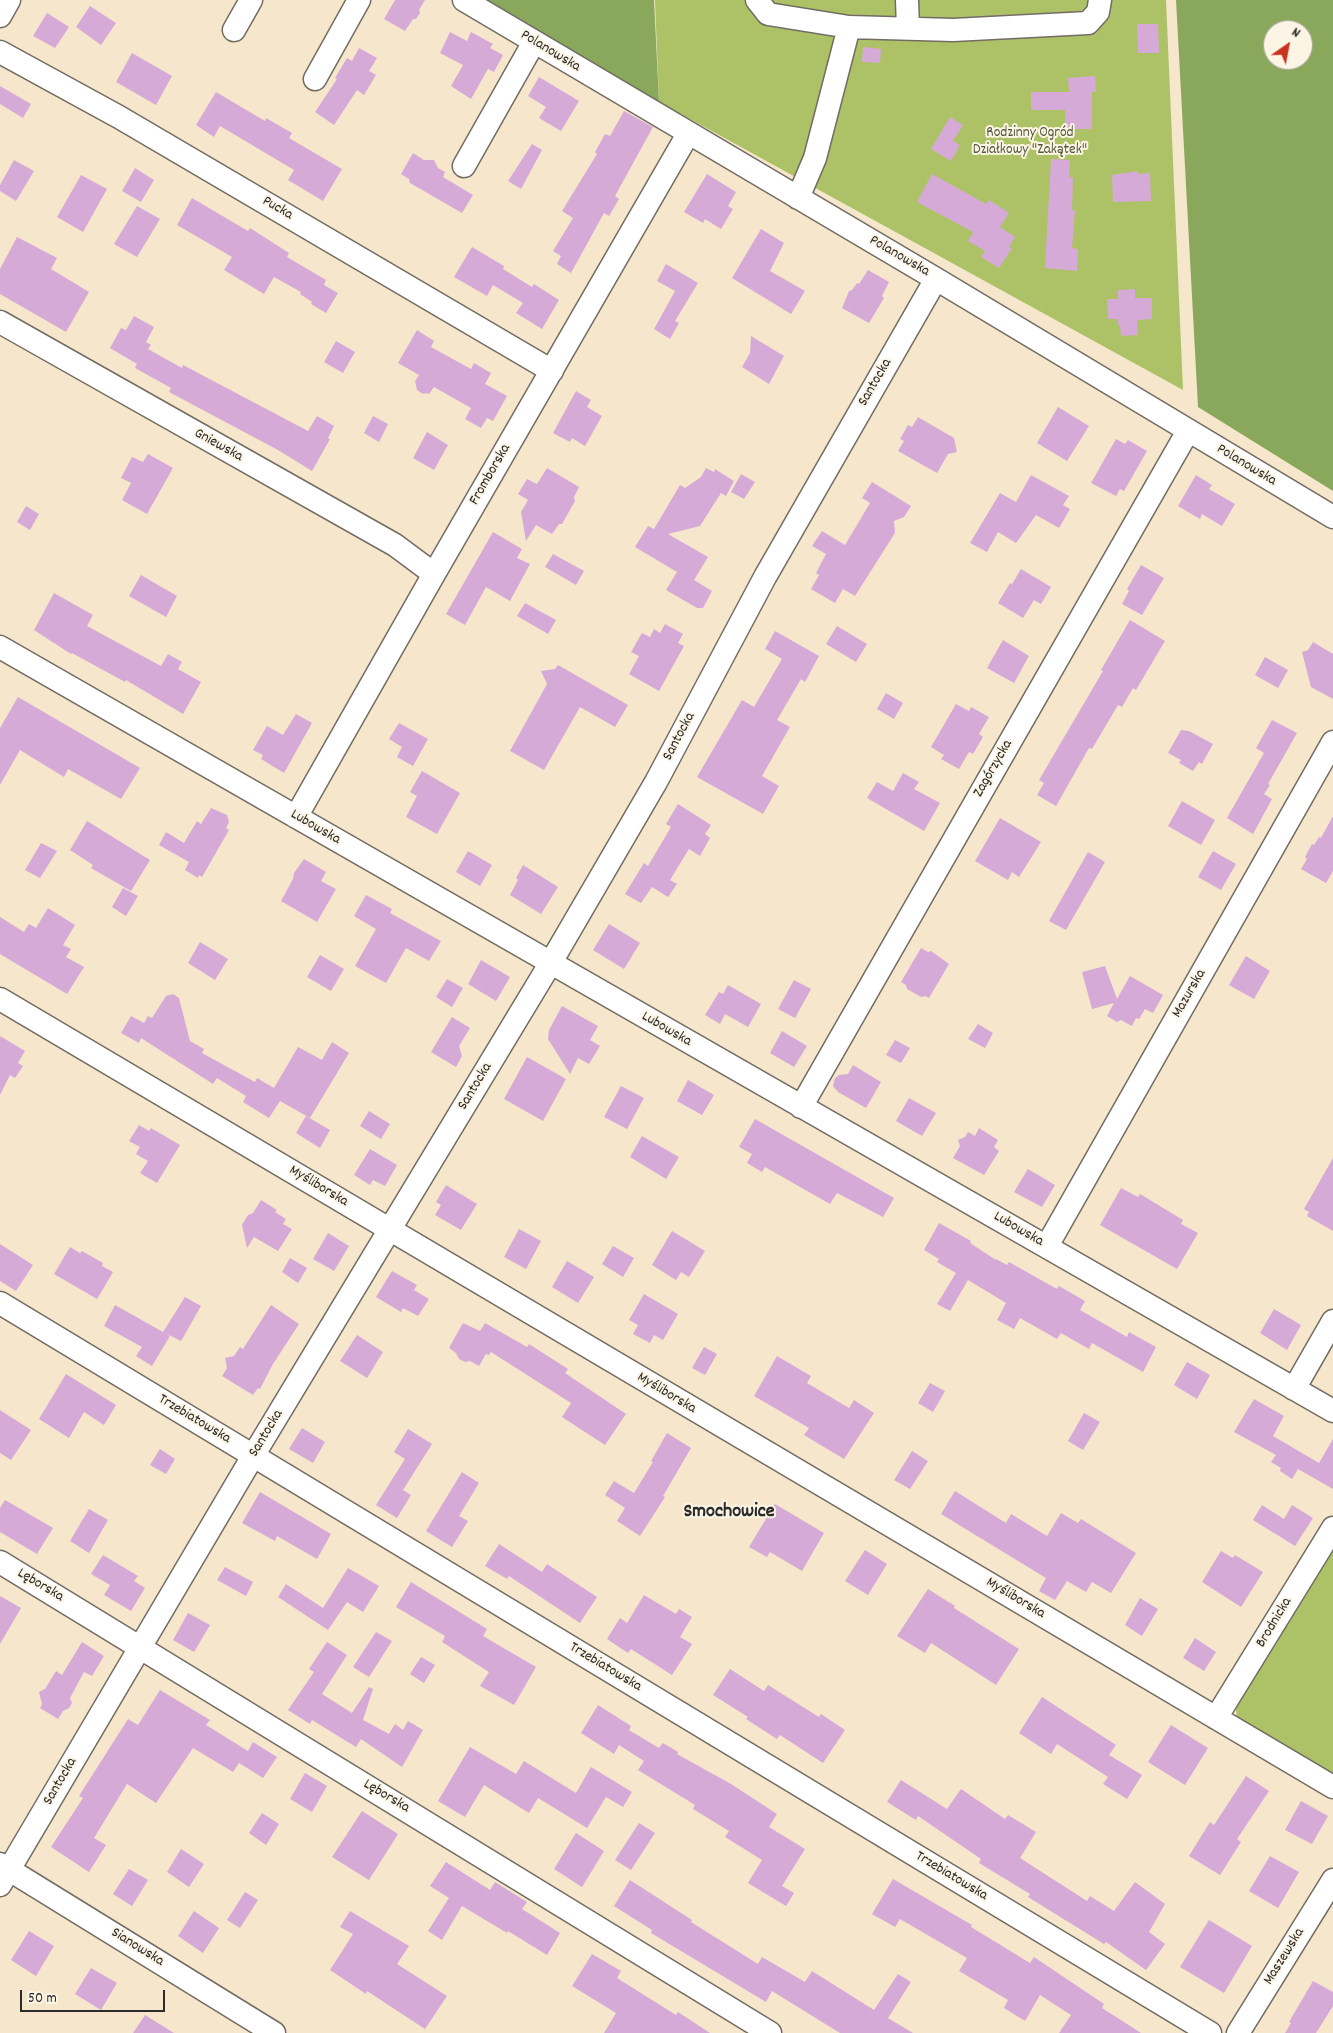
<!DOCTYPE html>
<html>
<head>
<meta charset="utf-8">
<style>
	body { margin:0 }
	#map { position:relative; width:1333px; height:2033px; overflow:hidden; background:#f6e6cc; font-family:Dekko,sans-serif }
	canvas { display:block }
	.north { position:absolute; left:1263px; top:20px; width:50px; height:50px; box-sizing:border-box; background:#fcf5e5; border:1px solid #a8a49b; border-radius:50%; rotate:33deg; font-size:14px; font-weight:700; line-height:20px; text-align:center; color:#2b2b2b }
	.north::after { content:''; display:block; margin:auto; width:18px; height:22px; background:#c8321e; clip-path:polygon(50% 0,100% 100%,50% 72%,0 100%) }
	.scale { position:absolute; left:20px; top:1990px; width:145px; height:22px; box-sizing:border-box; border:2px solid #2b2b2b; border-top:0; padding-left:6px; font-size:15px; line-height:18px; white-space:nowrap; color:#2b2b2b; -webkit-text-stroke:4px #fcf5e5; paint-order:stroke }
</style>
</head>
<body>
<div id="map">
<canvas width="1333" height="2033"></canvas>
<div class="north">N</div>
<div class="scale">50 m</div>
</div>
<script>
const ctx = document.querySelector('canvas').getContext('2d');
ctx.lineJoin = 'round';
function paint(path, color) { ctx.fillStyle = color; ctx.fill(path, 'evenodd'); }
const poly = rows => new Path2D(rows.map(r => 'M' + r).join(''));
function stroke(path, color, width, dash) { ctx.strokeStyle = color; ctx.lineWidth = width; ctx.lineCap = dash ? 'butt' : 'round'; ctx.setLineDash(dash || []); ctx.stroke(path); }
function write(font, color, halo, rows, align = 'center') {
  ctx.font = font + ' Dekko,sans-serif'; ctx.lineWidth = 4; ctx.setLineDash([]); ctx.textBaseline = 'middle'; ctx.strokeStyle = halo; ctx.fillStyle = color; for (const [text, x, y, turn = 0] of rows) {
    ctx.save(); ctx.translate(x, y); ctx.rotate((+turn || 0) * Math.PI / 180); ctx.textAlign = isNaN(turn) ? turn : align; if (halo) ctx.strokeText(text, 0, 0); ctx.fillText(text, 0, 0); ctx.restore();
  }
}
paint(poly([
	[655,0,1166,0,1183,390,659,102],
	[1333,1541,1333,1774,1237,1717,1236,1710,1237,1698]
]), '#adc267');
paint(poly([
	[487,0,654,0,659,102],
	[1176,0,1333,0,1333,491,1198,407],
	[1273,30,1303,30,1303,60,1273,60]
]), '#8aa85c');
paint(poly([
	[395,0,425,0,419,10,420,13,416,19,413,19,405,31,384,19],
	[90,6,116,23,101,45,76,27],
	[47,13,69,27,55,48,33,36],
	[1137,24,1158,24,1159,53,1138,53],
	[450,32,467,41,471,32,493,44,490,48,503,55,494,72,488,69,471,99,451,86,463,65,440,53],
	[863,47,881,49,880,63,862,62],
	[359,48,377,58,369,71,376,75,364,95,357,90,334,125,315,112,337,79,335,78,347,58,352,61],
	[132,53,172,76,156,105,116,82],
	[1095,76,1096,92,1092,92,1092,129,1065,129,1065,110,1031,110,1031,92,1069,92,1068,78],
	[539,77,579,101,561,131,539,118,546,107,528,96],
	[0,86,31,104,23,118,0,104],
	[216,92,265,121,266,118,292,133,289,138,342,169,323,201,288,180,294,170,220,126,214,137,196,125],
	[624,111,653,127,615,196,619,199,609,216,604,213,571,273,557,264,561,256,553,251,573,218,562,211,597,154,595,152,605,134,610,136],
	[950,117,963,125,953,141,960,145,951,161,931,149],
	[532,144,542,150,521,189,508,181],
	[413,153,424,160,434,160,438,168,445,172,443,177,473,195,462,213,410,183,409,179,401,174],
	[1051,159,1070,160,1069,177,1073,178,1072,210,1075,210,1072,248,1078,249,1077,271,1045,268],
	[14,160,34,171,16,201,0,191,0,185],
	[135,168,154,180,141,202,122,191],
	[1138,171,1138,174,1150,173,1151,201,1113,202,1112,175],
	[707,174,736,192,728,206,733,209,721,229,705,219,703,223,684,212],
	[932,174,986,204,989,200,1009,213,1000,227,1015,237,1009,247,1012,248,999,268,981,257,985,251,968,241,973,232,917,202],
	[81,175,107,189,83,232,57,217],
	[192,198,248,231,250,228,289,253,287,257,326,280,324,285,338,293,326,313,311,304,312,302,300,294,301,292,274,277,264,294,224,270,232,257,177,225],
	[137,206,160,219,137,257,114,244],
	[761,229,784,243,770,271,805,291,791,314,732,278],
	[17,237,57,258,51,269,89,292,66,332,0,294,0,269],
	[472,247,504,266,503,269,532,287,534,284,559,300,542,329,516,313,523,303,493,285,487,296,454,277],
	[666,264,698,283,675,321,679,323,670,339,654,329,675,291,657,281],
	[868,270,889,282,882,296,884,298,869,323,842,308,849,291,852,290,857,283,859,284],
	[1135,289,1135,298,1152,298,1152,319,1137,320,1138,335,1121,336,1120,325,1118,325,1118,319,1108,319,1107,299,1118,299,1118,290],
	[134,316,154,327,146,342,151,345,148,349,182,368,183,365,308,431,317,416,334,426,328,438,330,439,312,471,278,450,169,392,171,388,135,368,137,364,110,348,121,328,126,330],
	[417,330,434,341,431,347,471,369,474,363,491,373,485,384,507,396,493,421,487,418,481,428,465,419,471,408,434,387,429,394,426,393,423,394,417,390,415,381,419,375,398,363],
	[751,336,784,356,769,384,742,367,750,353],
	[336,341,355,352,343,373,324,362],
	[576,391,591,400,587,407,602,416,585,446,572,438,570,442,553,433],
	[1058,407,1089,426,1067,461,1037,443],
	[373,416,388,424,379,442,364,433],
	[918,417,954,438,957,452,948,454,937,473,898,451,904,441,900,439,908,425,912,427],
	[427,432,448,445,434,470,413,458],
	[1116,439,1125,444,1128,440,1147,451,1124,491,1120,489,1116,496,1091,483],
	[148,454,173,468,147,514,122,500,131,483,121,478,132,457,143,462],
	[547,468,579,487,574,497,575,501,562,524,559,524,552,534,536,525,526,541,521,512,528,500,518,494,527,479,537,484],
	[706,468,714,472,715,469,734,481,726,496,721,493,700,526,668,534,708,557,694,580,712,591,703,608,697,608,666,590,677,572,635,547,648,526,654,529,680,485,685,488,701,477],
	[741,474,755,482,744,499,731,492],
	[1031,475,1069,496,1063,505,1070,509,1059,528,1036,515,1016,543,998,532,987,552,970,543,1000,493,1016,502],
	[1196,475,1212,485,1209,489,1235,504,1222,526,1202,514,1200,519,1178,506],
	[872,482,911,506,904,517,894,521,895,533,855,596,843,589,835,603,811,589,819,575,816,573,826,554,812,546,822,531,845,545,870,503,862,498],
	[26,506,39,514,30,530,17,522],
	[493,532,522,549,517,558,530,564,510,601,486,587,465,625,446,614],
	[553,554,584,571,576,585,545,567],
	[1141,565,1164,578,1142,615,1122,604,1129,591,1127,589],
	[1021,569,1051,587,1041,604,1034,600,1023,618,998,603,1010,583,1012,584],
	[141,575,177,596,166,617,129,596],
	[54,593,93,615,87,626,161,666,168,654,182,662,178,669,201,682,183,714,126,680,125,682,72,653,71,654,34,630],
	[525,603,556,620,548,634,517,616],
	[1130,620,1165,641,1136,690,1133,688,1122,707,1118,705,1092,749,1089,748,1056,806,1037,795,1044,783,1039,780,1093,688,1103,671,1101,670],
	[665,624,683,634,678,643,684,646,659,691,629,674,639,656,631,652,642,633,650,637,654,629,660,633],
	[837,626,867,644,856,662,826,644],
	[775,631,819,656,805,682,801,679,777,720,790,727,762,776,779,786,763,814,697,777,742,700,754,707,782,659,765,649],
	[1003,640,1029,656,1014,683,987,668],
	[1313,642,1333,654,1333,699,1311,687,1302,652,1308,650],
	[1265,657,1288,670,1278,688,1255,675],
	[558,665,628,705,615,727,580,707,544,770,510,751,547,684,541,671,555,669],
	[886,693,903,703,894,719,877,709],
	[18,697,140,768,121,799,68,769,64,777,20,750,0,785,0,728],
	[956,704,969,711,971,707,989,717,979,734,983,737,973,754,969,752,959,769,941,759,944,755,931,747],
	[296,714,312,723,284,773,261,759,263,755,253,750,267,726,283,735],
	[1272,720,1297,733,1268,784,1270,785,1264,794,1272,799,1253,834,1227,818,1264,753,1256,748],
	[399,723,428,739,413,766,397,757,402,747,389,739],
	[1181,730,1189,731,1213,744,1202,764,1199,762,1193,771,1179,763,1181,760,1168,753],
	[422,771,460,793,437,834,406,817,417,796,410,792],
	[903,773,919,782,914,789,940,803,924,831,867,798,877,782,893,791],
	[1182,801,1215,820,1201,845,1168,826],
	[678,804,711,825,705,834,710,838,700,856,689,849,670,880,677,884,668,897,652,887,641,903,625,894,644,863,648,866,671,827,666,824],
	[211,808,227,815,229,822,226,828,229,830,202,877,199,875,198,878,185,870,189,862,159,845,166,832,184,843,197,821,201,824],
	[1333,816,1333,871,1326,883,1301,869,1307,859,1305,857,1312,844,1314,845,1319,837,1321,838],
	[1000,818,1041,842,1019,877,1012,872,1008,880,975,861],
	[87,821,150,860,131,891,91,868,93,865,70,850],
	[41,843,57,851,40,878,25,870],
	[468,851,492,865,480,886,456,872],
	[1213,851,1236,864,1221,890,1198,877],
	[1088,852,1105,862,1066,930,1049,921],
	[304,859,326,872,321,881,336,889,317,922,281,901,293,879,294,873],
	[523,865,558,887,541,914,510,895,518,880,516,878],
	[123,888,138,896,126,916,112,907],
	[366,895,392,909,390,913,441,941,429,961,406,948,386,983,355,966,376,929,354,916],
	[48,908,75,925,63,945,71,949,66,957,84,967,67,994,0,954,0,917,24,932,29,924,36,928],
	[609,924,640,943,624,969,593,950],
	[200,942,228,959,215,980,188,963],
	[921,948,928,952,931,951,949,964,929,998,925,996,921,997,907,989,906,985,901,982],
	[320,955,344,969,331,991,307,977],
	[1246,956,1270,971,1254,999,1229,985],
	[481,960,510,977,496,1001,468,984],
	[1105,966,1117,999,1130,976,1163,995,1153,1013,1145,1009,1139,1019,1136,1018,1132,1026,1121,1020,1117,1022,1107,1016,1114,1003,1092,1009,1082,972],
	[447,979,463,988,452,1007,436,997],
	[794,980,811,989,795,1018,778,1009],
	[728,985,761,1004,748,1027,725,1014,720,1024,705,1015,719,992,723,994],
	[173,994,179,998,190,1041,204,1049,202,1053,255,1082,257,1078,274,1088,298,1047,322,1060,332,1042,349,1053,310,1118,280,1101,269,1118,243,1102,246,1096,217,1078,213,1084,141,1038,139,1043,121,1033,131,1016,144,1023,148,1016,152,1018,166,996],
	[562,1006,598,1026,590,1040,600,1046,589,1064,578,1058,570,1074,548,1039,549,1030],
	[452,1017,470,1028,459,1046,462,1056,456,1067,431,1052],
	[978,1024,993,1033,985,1048,968,1039],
	[782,1031,807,1046,794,1067,770,1053],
	[0,1036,25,1051,18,1063,23,1066,15,1078,10,1075,0,1095],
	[895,1040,910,1048,901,1063,886,1055],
	[527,1057,566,1079,543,1121,504,1099],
	[853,1065,881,1082,866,1108,838,1092,833,1086,835,1078,839,1075,848,1074],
	[688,1080,714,1095,702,1115,677,1101],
	[621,1086,644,1098,627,1129,604,1117],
	[909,1098,936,1113,922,1136,896,1121],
	[369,1111,390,1124,381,1139,360,1126],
	[306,1116,330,1130,320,1148,296,1133],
	[755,1119,894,1198,883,1217,837,1193,830,1204,765,1167,762,1172,747,1163,752,1154,739,1147],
	[139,1125,149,1131,151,1128,180,1145,157,1183,140,1173,148,1161,136,1154,140,1147,129,1141],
	[979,1128,998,1140,994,1147,999,1151,984,1175,953,1158,960,1146,958,1140,965,1137,968,1132,975,1136],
	[642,1136,679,1157,666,1179,630,1157],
	[370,1149,397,1165,385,1186,373,1180,370,1185,354,1175],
	[1333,1158,1333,1231,1307,1216,1309,1212,1304,1209],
	[1028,1169,1055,1185,1042,1207,1014,1192],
	[446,1185,477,1204,461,1230,435,1215,441,1205,436,1202],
	[1121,1188,1138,1197,1140,1194,1183,1220,1181,1224,1198,1233,1177,1269,1100,1225],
	[261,1200,277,1210,275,1212,286,1219,283,1224,292,1229,278,1251,254,1237,247,1248,242,1225,248,1215,253,1213],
	[939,1223,971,1241,970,1243,996,1260,996,1259,1007,1265,1009,1262,1057,1289,1059,1286,1085,1301,1080,1310,1127,1337,1129,1332,1156,1347,1143,1372,1092,1343,1089,1349,1061,1333,1057,1339,1020,1318,1014,1329,997,1320,1006,1303,968,1280,950,1311,937,1304,956,1273,937,1262,939,1259,924,1250],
	[519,1229,541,1241,526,1269,504,1257],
	[672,1231,705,1251,689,1277,681,1272,676,1280,652,1265],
	[328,1233,349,1246,334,1271,313,1259],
	[0,1244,33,1265,16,1291,0,1281],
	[613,1246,634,1258,623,1277,602,1264],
	[70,1247,80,1253,82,1251,103,1263,102,1266,113,1272,97,1299,54,1274],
	[290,1258,307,1268,298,1283,282,1272],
	[567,1261,594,1277,578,1303,552,1287],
	[392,1271,417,1285,414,1290,429,1299,418,1316,403,1308,401,1312,376,1297],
	[644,1294,678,1314,663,1340,654,1335,650,1343,633,1334,638,1325,629,1320],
	[185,1297,201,1306,181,1341,163,1332],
	[115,1305,170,1336,152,1366,136,1356,142,1347,104,1326],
	[271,1305,299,1324,273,1364,260,1389,258,1388,253,1395,222,1376,227,1368,225,1358,234,1356,240,1347,243,1349],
	[1274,1309,1301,1325,1287,1350,1260,1333],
	[463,1323,480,1331,485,1323,527,1347,529,1344,568,1369,565,1373,626,1414,605,1445,562,1417,571,1403,491,1352,489,1355,486,1354,479,1366,470,1361,465,1362,459,1359,456,1353,449,1348],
	[357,1335,383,1352,367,1378,340,1361],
	[704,1347,717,1354,705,1375,692,1368],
	[777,1356,811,1376,807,1383,849,1408,854,1400,874,1413,844,1459,804,1435,809,1428,754,1396],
	[1187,1362,1210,1375,1197,1399,1174,1385],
	[66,1374,116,1405,104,1425,84,1412,69,1438,39,1419],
	[930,1383,945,1391,933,1412,918,1403],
	[1254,1399,1284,1416,1273,1436,1319,1463,1333,1439,1333,1489,1298,1469,1292,1479,1280,1471,1281,1468,1271,1462,1276,1455,1234,1432],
	[0,1410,31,1430,11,1460,0,1453],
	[1084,1413,1100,1422,1083,1450,1068,1441],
	[302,1428,325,1442,313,1463,289,1449],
	[408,1429,432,1444,403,1490,411,1495,397,1518,376,1505,405,1459,394,1452],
	[667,1433,691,1448,663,1496,665,1497,640,1536,617,1521,625,1508,605,1495,614,1481,634,1493,653,1462,651,1461],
	[160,1449,175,1459,166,1474,150,1465],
	[912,1451,928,1461,910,1489,894,1480],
	[462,1472,479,1483,459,1516,468,1521,452,1547,426,1531],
	[955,1491,1006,1523,1011,1514,1047,1536,1061,1513,1078,1523,1081,1519,1136,1553,1111,1593,1092,1582,1086,1592,1067,1581,1055,1600,1039,1591,1046,1578,941,1514],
	[260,1492,331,1534,317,1559,277,1536,275,1541,242,1523],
	[5,1500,53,1528,37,1554,0,1532,0,1508],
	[775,1504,824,1533,802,1571,770,1552,767,1557,749,1547],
	[1262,1505,1284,1519,1292,1505,1313,1518,1295,1546,1253,1520],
	[89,1509,108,1520,89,1553,70,1541],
	[499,1544,542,1572,547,1564,597,1597,580,1623,509,1576,507,1579,485,1566],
	[865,1550,887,1564,868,1595,845,1581],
	[1221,1551,1233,1558,1235,1555,1263,1572,1241,1607,1202,1582],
	[103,1555,138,1576,134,1581,145,1588,131,1611,104,1595,110,1585,91,1574],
	[225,1567,253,1582,246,1596,217,1580],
	[348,1568,379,1586,363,1612,347,1602,328,1630,278,1597,286,1584,323,1608],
	[411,1582,487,1629,483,1636,536,1667,514,1705,480,1686,489,1672,442,1642,445,1636,396,1607],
	[928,1589,955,1606,954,1608,1019,1649,996,1685,931,1643,925,1653,897,1636],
	[644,1595,676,1614,679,1609,692,1617,680,1637,692,1644,672,1675,631,1649,628,1653,607,1639,620,1618,627,1623],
	[0,1596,21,1608,0,1644],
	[1140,1598,1158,1609,1142,1636,1125,1625],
	[188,1613,210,1625,194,1652,173,1640],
	[376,1632,392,1641,369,1677,353,1667],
	[1195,1638,1216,1652,1204,1671,1183,1658],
	[82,1642,104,1656,92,1676,84,1672,70,1698,72,1703,69,1708,63,1711,58,1719,40,1708,42,1704,39,1692,45,1689,56,1671,62,1675],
	[327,1642,347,1655,322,1694,352,1713,369,1687,373,1689,363,1720,389,1734,395,1724,403,1730,408,1721,423,1730,402,1767,361,1739,356,1747,312,1720,310,1724,288,1710,314,1672,309,1669],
	[421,1657,435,1665,424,1683,410,1674],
	[730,1669,764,1691,768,1685,819,1717,821,1714,845,1730,823,1763,780,1735,777,1739,746,1719,748,1717,713,1695],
	[160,1690,210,1720,206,1725,248,1751,253,1742,277,1757,263,1778,239,1763,233,1772,193,1748,156,1803,127,1784,94,1838,106,1845,89,1872,51,1847,83,1798,79,1796,128,1719,138,1725],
	[1042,1697,1116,1745,1109,1755,1142,1775,1127,1799,1103,1784,1108,1777,1057,1744,1051,1754,1019,1733],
	[598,1705,631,1726,629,1730,659,1748,663,1743,678,1752,677,1754,731,1784,777,1814,769,1827,805,1849,782,1886,794,1893,786,1906,748,1883,762,1860,725,1837,729,1831,693,1809,695,1805,638,1770,644,1761,619,1745,614,1754,581,1733],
	[1171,1725,1208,1748,1185,1785,1148,1762],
	[470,1747,516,1774,524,1761,576,1793,591,1767,632,1792,623,1807,606,1797,587,1828,538,1798,529,1813,484,1785,465,1817,438,1801],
	[305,1773,327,1786,312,1812,290,1799],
	[1246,1776,1269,1791,1237,1839,1241,1842,1220,1875,1189,1856,1210,1822,1214,1825],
	[901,1780,947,1809,961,1789,1005,1819,1008,1815,1036,1832,1020,1858,1087,1901,1090,1896,1114,1911,1135,1882,1165,1904,1149,1932,1165,1944,1146,1970,1106,1942,1104,1944,1028,1897,1030,1894,979,1863,981,1859,918,1816,916,1820,887,1802],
	[1301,1801,1328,1816,1312,1844,1285,1830],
	[362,1811,398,1834,369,1880,332,1857],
	[262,1813,279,1824,266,1845,249,1833],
	[639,1823,655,1833,631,1870,615,1860],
	[576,1833,604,1851,582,1887,554,1869],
	[181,1849,204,1864,189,1887,167,1872],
	[1270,1856,1299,1872,1278,1908,1249,1891],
	[446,1862,490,1890,495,1882,527,1902,522,1909,560,1933,547,1955,508,1931,507,1933,462,1906,442,1940,428,1931,449,1898,430,1886],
	[129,1869,148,1880,132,1906,113,1894],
	[893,1879,972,1925,971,1927,1030,1963,1034,1957,1104,2004,1102,2008,1141,2033,1059,2033,1071,2015,1040,1995,1025,2021,1004,2008,1008,2000,959,1971,967,1958,900,1919,895,1927,872,1914],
	[630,1880,692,1920,691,1922,758,1964,762,1957,805,1982,812,1971,874,2010,898,1974,911,1982,888,2018,913,2033,840,2033,772,1991,766,2002,651,1933,652,1930,614,1906],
	[245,1892,258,1900,240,1928,227,1920],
	[194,1911,219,1928,203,1953,178,1936],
	[350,1911,409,1946,397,1964,447,1996,425,2029,367,1991,366,1994,330,1970,353,1934,340,1927],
	[1209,1920,1252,1946,1224,1993,1180,1967],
	[29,1931,54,1946,36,1976,11,1960],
	[592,1954,621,1971,617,1978,676,2015,678,2012,710,2033,604,2033,616,2013,572,1986],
	[91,1968,117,1983,101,2010,75,1994],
	[1313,1981,1333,1992,1333,2006,1316,2033,1285,2033,1291,2023,1289,2022],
	[145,2015,174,2033,133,2033]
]), '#d6aad7');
const minor = poly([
	[464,0,936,279,1333,517],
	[757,0,768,14,849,27,953,30,1088,23,1098,12,1100,0],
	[907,0,908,28],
	[0,16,9,0],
	[234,30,251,0],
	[0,52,119,117,552,371],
	[315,79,359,0],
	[464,166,534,42],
	[798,198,815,158,849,27],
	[0,322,395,545,434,574],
	[0,647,1333,1411],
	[296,817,434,574,688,134],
	[0,999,1333,1787],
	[801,1107,1188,431],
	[1047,1246,1333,742],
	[0,1303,1210,2033],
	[1294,1389,1333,1321],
	[0,1562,770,2033],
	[1216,1718,1333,1528],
	[0,1864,274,2033],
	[0,1885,253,1456,550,964,656,782,765,577,936,279],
	[1238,2033,1333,1880]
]);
stroke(minor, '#726c63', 25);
stroke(minor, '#fff', 22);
write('15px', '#2b2b2b', '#fcf5e5', [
	["Polanowska",550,52,31],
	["Pucka",277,209,30],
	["Polanowska",899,257,30],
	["Santocka",876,383,-60],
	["Gniewska",218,446,29],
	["Polanowska",1246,466,31],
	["Fromborska",491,475,-60],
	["Santocka",680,737,-62],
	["Zagórzycka",994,769,-60],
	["Lubowska",315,828,30],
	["Mazurska",1190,994,-60],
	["Lubowska",666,1030,30],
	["Santocka",476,1087,-59],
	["Myśliborska",318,1187,31],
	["Lubowska",1018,1230,30],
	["Myśliborska",666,1394,31],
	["Trzebiatowska",194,1420,31],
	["Santocka",267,1434,-59],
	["Lęborska",40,1586,31],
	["Myśliborska",1015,1599,31],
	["Brodnicka",1275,1623,-59],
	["Trzebiatowska",605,1668,31],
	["Santocka",61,1782,-60],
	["Lęborska",386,1797,31],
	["Trzebiatowska",951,1877,31],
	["Sianowska",137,1948,32],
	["Maszewska",1285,1957,-58]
]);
write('15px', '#52583d', '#fcf5e5', [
	["Rodzinny Ogród",1030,134],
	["Działkowy \"Zakątek\"",1030,151]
]);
write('bold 20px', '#2b2b2b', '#fcf5e5', [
	["Smochowice",729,1513]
]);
</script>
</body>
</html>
